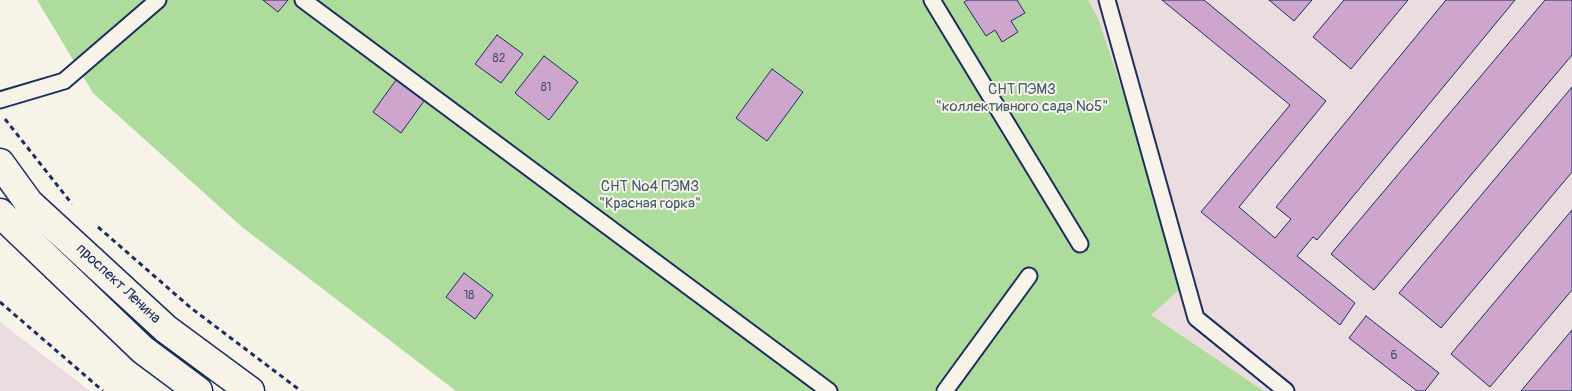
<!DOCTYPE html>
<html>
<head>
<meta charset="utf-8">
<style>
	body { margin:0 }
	canvas { display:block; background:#f7f3e8 }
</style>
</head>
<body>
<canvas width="1572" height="391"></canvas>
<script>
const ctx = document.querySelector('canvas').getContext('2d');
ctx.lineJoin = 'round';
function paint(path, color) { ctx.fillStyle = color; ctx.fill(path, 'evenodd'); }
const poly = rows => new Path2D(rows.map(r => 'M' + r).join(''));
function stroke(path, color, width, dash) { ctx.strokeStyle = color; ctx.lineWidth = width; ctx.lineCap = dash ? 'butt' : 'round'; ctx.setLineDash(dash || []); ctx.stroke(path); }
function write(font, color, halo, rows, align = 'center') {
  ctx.font = font + ' Pangolin,sans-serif'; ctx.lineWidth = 4; ctx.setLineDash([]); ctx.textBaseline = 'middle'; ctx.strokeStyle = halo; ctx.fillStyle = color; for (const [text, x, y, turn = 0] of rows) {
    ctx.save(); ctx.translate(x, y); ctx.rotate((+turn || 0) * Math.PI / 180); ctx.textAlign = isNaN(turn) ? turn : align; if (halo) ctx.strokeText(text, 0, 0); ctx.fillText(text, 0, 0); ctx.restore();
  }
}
paint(poly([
	[1088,0,1572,0,1572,391,1264,391,1151,315,1187,283,1098,18],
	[0,322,90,391,0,391]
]), '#ebdce0');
paint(poly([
	[37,0,1088,0,1098,18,1187,283,1151,315,1264,391,456,391,242,227,93,93]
]), '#addc9c');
const building = poly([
	[263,0,288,0,278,12,263,0],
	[968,0,1017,0,1025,13,1011,21,1018,32,1002,42,995,30,986,36,964,2,968,0],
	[1162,0,1204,0,1326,101,1239,207,1275,238,1291,219,1276,207,1446,0,1515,0,1317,240,1313,237,1297,256,1355,303,1340,325,1201,212,1290,105,1162,0],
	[1269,0,1312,0,1294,21,1269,0],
	[1344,0,1408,0,1351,69,1313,37,1344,0],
	[1545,0,1572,0,1572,55,1374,290,1331,254,1545,0],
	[497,35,523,54,501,83,475,64,497,35],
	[544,56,578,82,549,120,515,93,544,56],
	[772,69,803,92,767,141,736,118,772,69],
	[396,80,424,101,401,133,373,112,396,80],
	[1572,87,1572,172,1441,328,1399,293,1572,87],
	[1572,210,1572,290,1490,387,1451,354,1572,210],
	[464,273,493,295,475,319,446,297,464,273],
	[1366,316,1439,373,1425,391,1417,391,1349,338,1366,316],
	[1572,330,1572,391,1521,391,1572,330]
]);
paint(building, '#cea6cd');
stroke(building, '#1b2f5e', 1);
const lane = poly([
	[303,0,829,391],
	[932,0,1080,244],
	[1107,0,1196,318,1286,391],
	[0,100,64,81,158,0],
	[945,391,1029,276]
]);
const primary = poly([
	[0,163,29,203,166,329,250,391],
	[0,213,143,350,198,391]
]);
stroke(lane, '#1b2f5e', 19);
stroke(primary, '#1b2f5e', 31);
stroke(poly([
	[5,119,72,204],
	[98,227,191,308,301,391],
	[0,302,103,391]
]), '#1b2f5e', 3, [5, 4]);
stroke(lane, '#f7f3e8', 15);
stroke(primary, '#f7f3e8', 28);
write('12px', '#484d7a', null, [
	["82",499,59],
	["81",546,88],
	["18",469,296],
	["6",1394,356]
]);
write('15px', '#405a6e', '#f7f3e8', [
	["СНТ ПЭМЗ",1022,90],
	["\"коллективного сада №5\"",1022,107],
	["СНТ №4 ПЭМЗ",650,187],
	["\"Красная горка\"",650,204]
]);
write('15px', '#1b2f5e', '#f7f3e8', [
	["проспект Ленина",118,284,43]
]);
</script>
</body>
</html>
